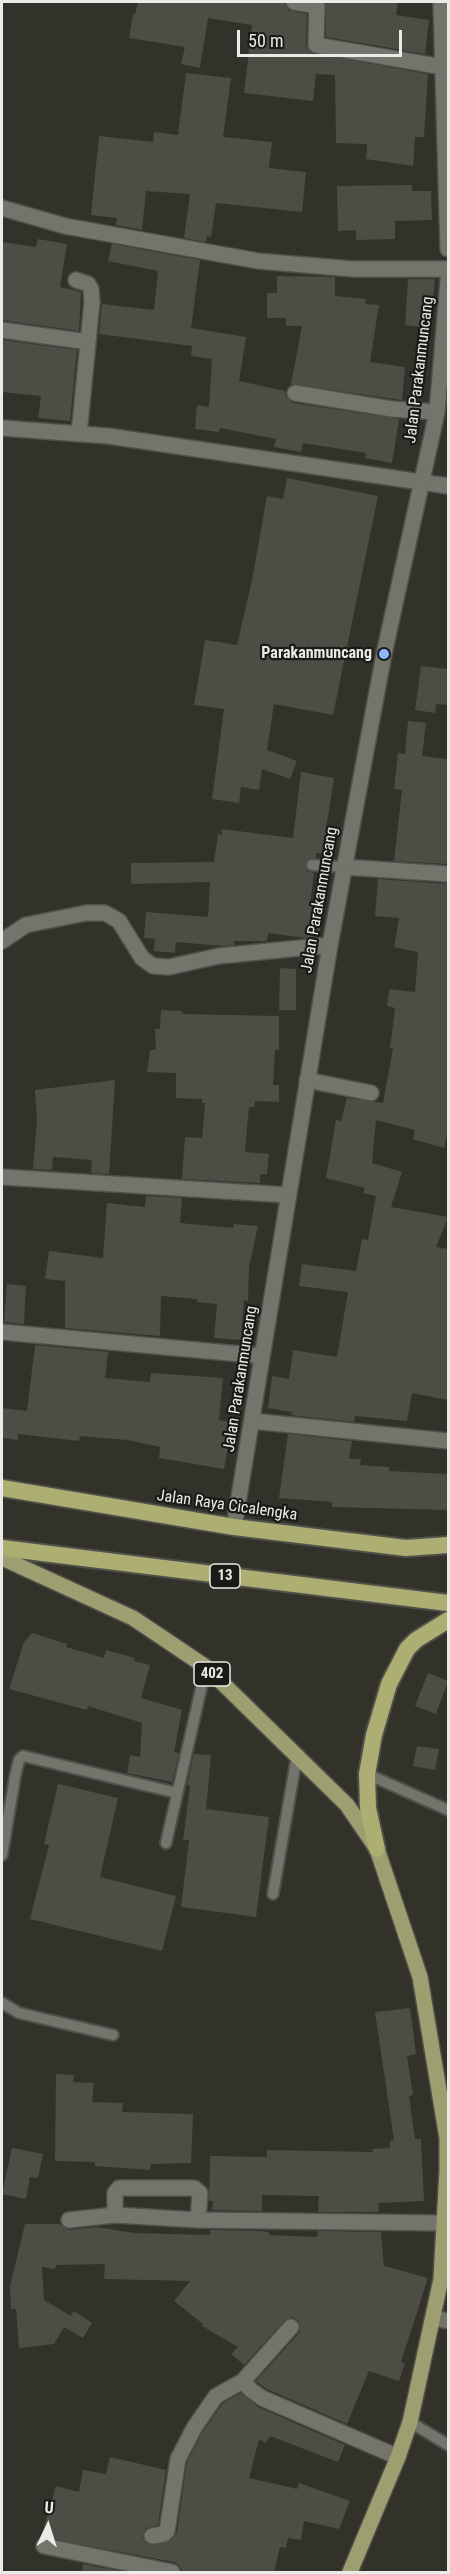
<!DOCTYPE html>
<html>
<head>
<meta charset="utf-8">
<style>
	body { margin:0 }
	#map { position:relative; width:450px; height:2574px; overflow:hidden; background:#32322b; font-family:"Roboto Condensed",sans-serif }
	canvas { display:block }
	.frame { position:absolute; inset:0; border:3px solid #eaeae6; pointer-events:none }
	.north { position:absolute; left:18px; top:2496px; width:60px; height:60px; -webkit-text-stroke:4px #1a1a17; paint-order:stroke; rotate:4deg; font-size:16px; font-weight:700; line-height:24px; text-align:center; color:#eaeae6 }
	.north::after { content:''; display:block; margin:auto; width:21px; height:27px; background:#eaeae6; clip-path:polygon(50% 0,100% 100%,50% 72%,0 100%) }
	.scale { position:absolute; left:237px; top:30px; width:165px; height:27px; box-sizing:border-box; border:3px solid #eaeae6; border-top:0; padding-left:8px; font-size:18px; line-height:21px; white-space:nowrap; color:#eaeae6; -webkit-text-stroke:4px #1a1a17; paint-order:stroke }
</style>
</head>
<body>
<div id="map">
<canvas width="450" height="2574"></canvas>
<div class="frame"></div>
<div class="north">U</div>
<div class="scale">50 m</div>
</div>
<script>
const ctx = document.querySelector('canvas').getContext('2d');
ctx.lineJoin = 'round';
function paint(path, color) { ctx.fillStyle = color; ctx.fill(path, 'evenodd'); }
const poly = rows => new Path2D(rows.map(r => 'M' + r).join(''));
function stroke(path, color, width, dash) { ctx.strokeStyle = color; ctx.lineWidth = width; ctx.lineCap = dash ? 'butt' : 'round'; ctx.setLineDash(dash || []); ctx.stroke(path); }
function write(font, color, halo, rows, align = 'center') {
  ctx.font = font + ' "Roboto Condensed",sans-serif'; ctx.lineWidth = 4.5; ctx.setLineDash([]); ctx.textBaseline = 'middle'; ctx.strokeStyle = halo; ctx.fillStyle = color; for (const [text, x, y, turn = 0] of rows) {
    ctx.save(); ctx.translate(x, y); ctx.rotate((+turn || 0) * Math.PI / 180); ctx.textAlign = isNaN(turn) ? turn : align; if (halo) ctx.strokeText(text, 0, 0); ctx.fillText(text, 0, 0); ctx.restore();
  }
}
paint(poly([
	[138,2,284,2,288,10,307,14,306,45,311,53,428,74,424,137,415,137,413,166,366,159,367,144,336,143,335,75,316,74,313,101,244,93,252,25,208,18,200,68,181,64,185,47,129,38,133,14,135,14],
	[326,2,398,2,396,15,429,20,425,54,326,37],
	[186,73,231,78,223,137,272,142,269,168,306,172,302,212,216,203,211,237,207,236,206,242,184,238,190,194,146,191,142,230,116,225,117,218,91,215,99,136,153,142,154,132,178,135],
	[412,185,412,191,431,191,432,220,395,221,395,239,356,240,356,230,338,231,337,186],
	[38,239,67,244,60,287,81,292,79,331,2,320,2,242,36,247],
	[112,244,200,260,191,328,246,337,239,381,285,391,286,397,293,403,399,419,392,463,365,458,366,453,303,443,301,452,274,447,276,439,220,428,219,432,195,429,197,405,209,407,212,359,191,356,192,346,99,334,102,304,154,310,158,271,108,261],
	[277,276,335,277,335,296,366,299,365,304,379,305,370,362,405,367,402,400,291,384,302,326,286,326,286,318,267,318,267,293,277,293],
	[408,279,435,279,430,328,405,325],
	[2,340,77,350,70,421,38,418,41,396,2,392],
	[287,478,378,496,333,715,274,704,267,750,297,761,290,779,262,769,259,790,241,787,239,803,212,799,224,709,194,705,205,640,237,645,252,580,267,496,283,499],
	[421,666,448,669,448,705,436,704,435,713,415,710],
	[408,721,426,723,422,756,448,759,448,864,394,861,402,790,394,789,398,753,405,754],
	[301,772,334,778,326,829,330,830,327,854,316,853,316,858,308,859,305,864,307,871,314,873,310,905,323,907,319,936,306,938,268,933,267,941,234,941,234,945,223,946,176,942,175,953,154,951,155,939,144,938,146,912,208,917,210,882,131,884,131,863,214,862,218,834,222,835,222,829,293,838],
	[378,879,448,884,448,1130,444,1148,413,1139,415,1130,376,1120,372,1163,402,1172,391,1207,448,1217,436,1247,448,1249,448,1400,412,1393,407,1421,355,1416,354,1422,291,1415,292,1412,268,1408,272,1376,289,1379,293,1350,337,1357,348,1292,299,1286,302,1264,356,1271,362,1239,368,1240,376,1196,363,1193,365,1188,326,1178,336,1120,341,1121,347,1098,383,1103,393,1048,390,1048,395,1008,387,1006,389,989,415,992,418,952,394,947,399,918,375,916],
	[280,968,296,969,296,1010,279,1010],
	[161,1010,181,1011,182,1014,279,1016,279,1050,275,1050,273,1085,279,1085,279,1102,255,1101,254,1107,249,1107,245,1152,269,1154,267,1174,260,1174,260,1183,182,1179,185,1137,202,1138,205,1103,202,1103,202,1099,176,1098,176,1073,147,1072,150,1050,156,1050,155,1029,160,1029],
	[115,1080,109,1174,91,1173,92,1160,53,1157,52,1170,33,1169,37,1121,35,1090],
	[146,1196,182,1198,180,1223,233,1228,234,1224,258,1226,249,1267,248,1301,244,1300,241,1340,214,1338,217,1304,197,1302,197,1299,161,1296,160,1336,65,1328,65,1281,45,1279,49,1251,103,1258,107,1203,145,1207],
	[7,1284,26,1286,24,1324,4,1322],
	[35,1345,108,1352,105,1378,150,1382,151,1373,223,1378,219,1420,232,1422,224,1469,159,1458,160,1447,128,1440,80,1436,79,1441,18,1434,18,1440,2,1438,2,1408,27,1411],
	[288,1434,352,1441,349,1459,361,1459,360,1465,389,1467,389,1471,448,1474,448,1510,332,1507,332,1502,279,1498],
	[32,1633,67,1644,66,1647,104,1658,106,1650,135,1658,134,1661,150,1665,141,1698,182,1710,174,1752,179,1753,172,1782,127,1773,130,1755,140,1757,142,1723,88,1706,87,1710,9,1689,24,1642],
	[428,1673,448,1681,436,1714,415,1706],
	[417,1746,439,1749,435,1770,413,1766],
	[194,1754,211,1755,206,1809,269,1817,256,1917,181,1907,189,1840,183,1840,190,1786,187,1785],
	[58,1784,118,1798,100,1877,176,1896,162,1951,30,1919,49,1845,44,1844],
	[410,2008,416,2054,407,2056,413,2095,409,2096,415,2139,421,2139,424,2201,378,2203,379,2212,318,2212,319,2196,262,2195,262,2211,212,2210,213,2201,209,2201,210,2156,267,2157,267,2150,373,2152,372,2149,390,2148,390,2141,394,2140,375,2012],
	[56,2074,74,2075,73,2082,94,2083,92,2102,123,2103,122,2112,193,2114,191,2163,151,2164,150,2170,95,2166,95,2162,55,2161],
	[12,2148,43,2154,38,2178,30,2177,26,2199,2,2194],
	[25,2224,60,2224,69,2230,97,2227,134,2233,210,2235,210,2230,261,2231,269,2232,269,2235,317,2237,318,2231,381,2232,384,2266,428,2278,401,2362,405,2363,399,2381,369,2371,347,2424,267,2389,256,2381,299,2333,300,2325,298,2320,292,2317,284,2321,244,2365,231,2354,238,2347,202,2326,203,2324,174,2301,190,2281,104,2279,105,2264,56,2265,55,2269,42,2267,44,2300,71,2316,67,2322,74,2311,92,2323,83,2338,64,2327,54,2344,19,2348,16,2309,11,2309,10,2286],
	[241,2393,258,2407,345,2445,338,2462,270,2436,266,2443,259,2439,249,2478,297,2489,299,2483,350,2501,339,2529,304,2521,301,2540,288,2538,286,2548,280,2547,274,2572,182,2572,179,2565,174,2562,41,2537,56,2486,79,2492,83,2470,106,2474,110,2457,166,2470,158,2525,146,2528,142,2537,149,2545,170,2541,177,2532,187,2462,202,2433,223,2403],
	[83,2564,125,2572,82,2572]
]), '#4d4d46');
const service = poly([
	[312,865,344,867],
	[367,1774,448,1810],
	[166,1843,206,1667],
	[2,1855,15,1777,19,1760,23,1756,177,1793],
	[273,1894,297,1755],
	[2,2003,19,2013,113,2035],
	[410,2422,448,2445]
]);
const minor = poly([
	[294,2,317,6,316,45,443,67],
	[2,208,65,226,258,261,353,269,448,269],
	[76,280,88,284,91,289,92,302,79,434],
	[2,330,88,342],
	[295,393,392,409,437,412],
	[2,428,108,436,448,486],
	[2,941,26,925,86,913,105,913,119,921,142,958,153,966,169,967,219,956,330,945],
	[307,1080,371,1093],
	[2,1177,288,1195],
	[2,1332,262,1356],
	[252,1421,448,1441],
	[115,2215,115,2193,119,2188,194,2188,200,2193,198,2220],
	[69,2220,115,2215,198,2220,443,2223],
	[434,2318,448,2321],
	[243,2381,251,2390,262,2398,398,2457],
	[152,2536,164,2534,167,2531,178,2459,194,2428,216,2396,243,2381,291,2327],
	[44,2546,172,2572]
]);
const tertiary = poly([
	[344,867,448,874]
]);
const secondary = poly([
	[441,2,448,249],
	[234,1527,330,945,384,654,437,412,448,280]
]);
const primary = poly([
	[2,1558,133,1618,206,1667,347,1805,377,1849,420,1977,447,2138,447,2171,441,2279,410,2422,398,2457,350,2572]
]);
const trunk = poly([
	[2,1488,234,1527,406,1548,448,1545],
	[2,1548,448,1603],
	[377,1849,368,1808,367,1774,374,1735,389,1684,407,1649,416,1640,448,1620]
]);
stroke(service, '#50504b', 14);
stroke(minor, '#50504b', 18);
stroke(tertiary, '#50504b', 18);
stroke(secondary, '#50504b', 18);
stroke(primary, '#50504b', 18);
stroke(trunk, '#50504b', 20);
stroke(service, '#73746b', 10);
stroke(minor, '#73746b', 15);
stroke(tertiary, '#73746b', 15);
stroke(secondary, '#73746b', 15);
stroke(primary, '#9e9f70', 15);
stroke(trunk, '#acae72', 16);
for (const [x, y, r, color] of [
	[384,654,6,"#8db9fc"]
]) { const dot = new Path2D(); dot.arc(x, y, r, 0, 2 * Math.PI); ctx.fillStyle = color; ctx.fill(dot); stroke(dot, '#1a1a17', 2); }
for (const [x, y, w] of [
	[225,1576,30],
	[212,1674,36]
]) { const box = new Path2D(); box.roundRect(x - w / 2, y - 12, w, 24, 4.5); ctx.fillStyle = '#1a1a17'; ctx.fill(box); stroke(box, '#eaeae6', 1.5); }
write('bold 15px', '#eaeae6', null, [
	["13",225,1576],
	["402",212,1674]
]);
write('16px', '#eaeae6', '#1a1a17', [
	["Jalan Parakanmuncang",420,370,-83],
	["Jalan Parakanmuncang",320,900,-80],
	["Jalan Parakanmuncang",241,1379,-81],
	["Jalan Raya Cicalengka",227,1506,8]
]);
write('bold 16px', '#eaeae6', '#1a1a17', [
	["Parakanmuncang",372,654]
], 'right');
</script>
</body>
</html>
